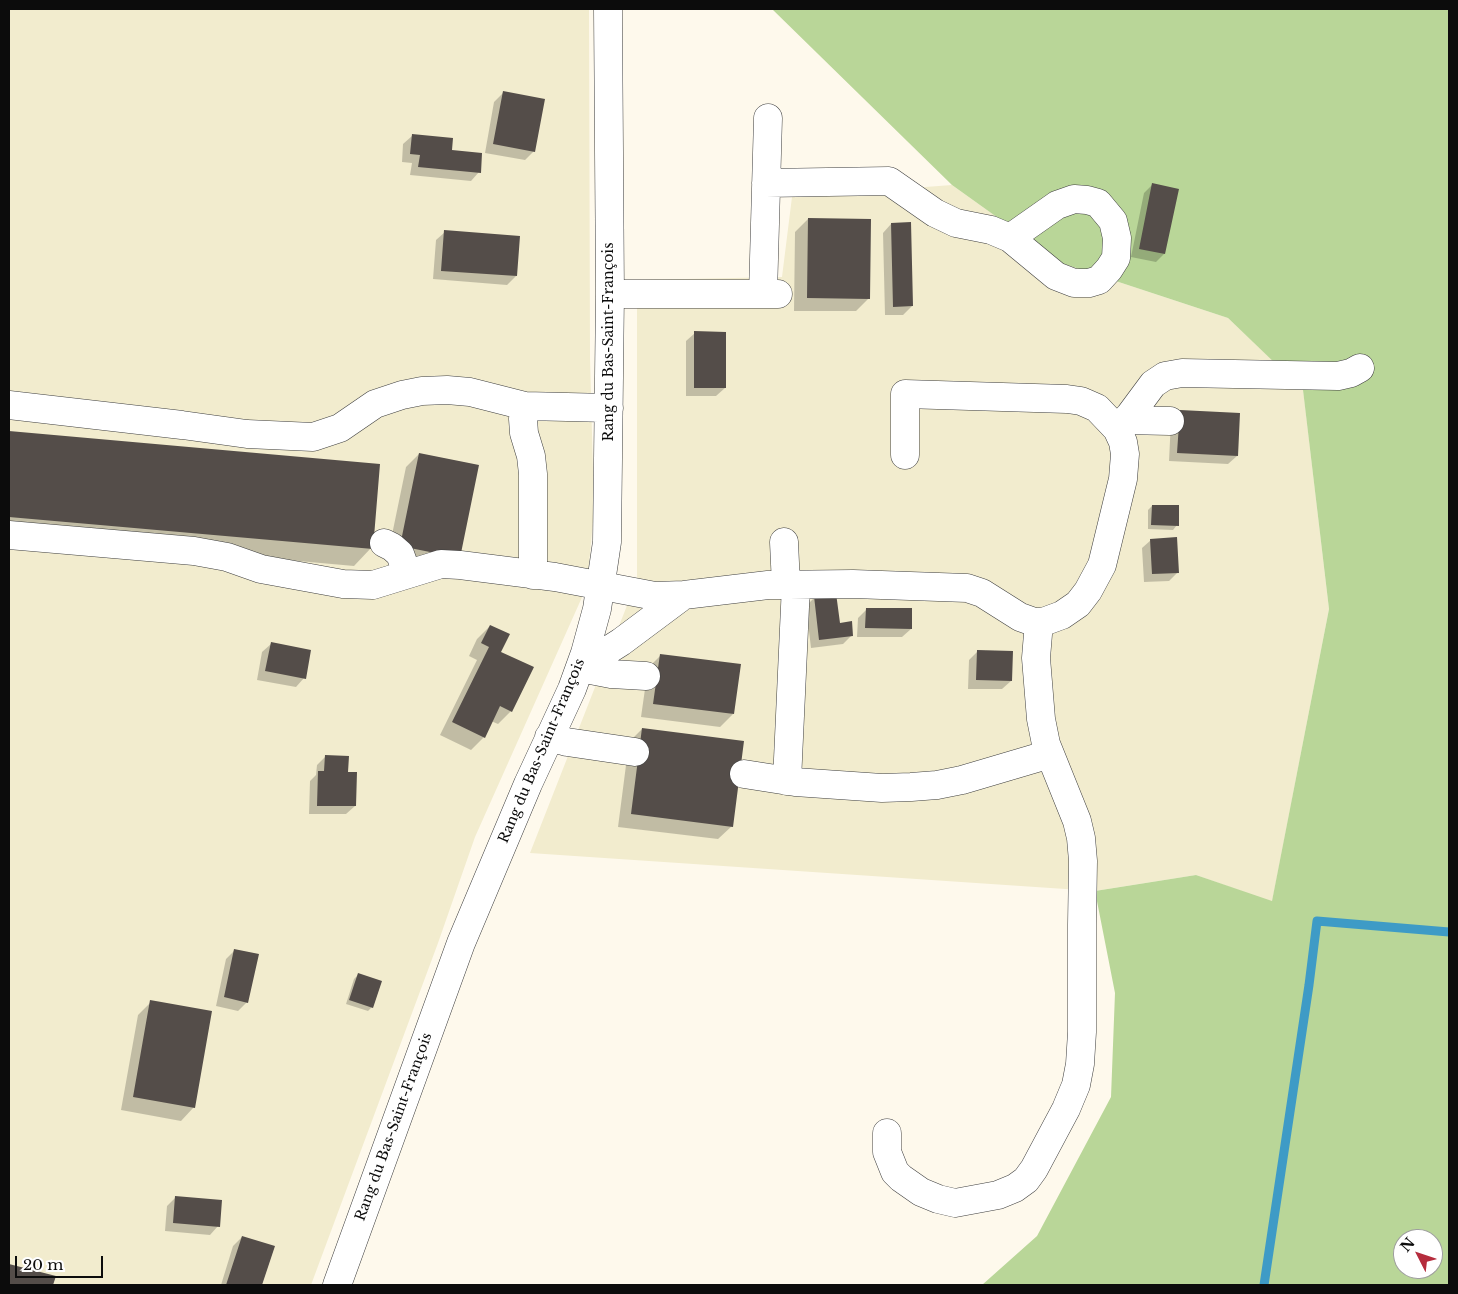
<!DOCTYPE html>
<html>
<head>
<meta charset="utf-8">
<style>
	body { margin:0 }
	#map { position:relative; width:1458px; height:1294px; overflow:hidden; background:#fef9ec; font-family:"Libre Baskerville",serif }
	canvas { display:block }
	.frame { position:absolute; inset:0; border:10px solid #0c0c0c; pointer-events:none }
	.north { position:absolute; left:1393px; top:1229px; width:50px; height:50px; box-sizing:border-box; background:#fff; border:1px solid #9e9e9e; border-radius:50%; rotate:311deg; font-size:14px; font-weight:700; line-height:20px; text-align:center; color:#0c0c0c }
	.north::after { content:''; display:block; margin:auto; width:18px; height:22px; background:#b52c3d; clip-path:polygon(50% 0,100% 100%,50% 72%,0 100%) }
	.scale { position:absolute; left:15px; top:1256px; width:88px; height:22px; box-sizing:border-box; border:2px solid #0c0c0c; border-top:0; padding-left:6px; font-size:15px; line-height:18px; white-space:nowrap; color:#0c0c0c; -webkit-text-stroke:4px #fff; paint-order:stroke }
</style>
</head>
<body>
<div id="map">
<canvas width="1458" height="1294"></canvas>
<div class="frame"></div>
<div class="north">N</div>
<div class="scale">20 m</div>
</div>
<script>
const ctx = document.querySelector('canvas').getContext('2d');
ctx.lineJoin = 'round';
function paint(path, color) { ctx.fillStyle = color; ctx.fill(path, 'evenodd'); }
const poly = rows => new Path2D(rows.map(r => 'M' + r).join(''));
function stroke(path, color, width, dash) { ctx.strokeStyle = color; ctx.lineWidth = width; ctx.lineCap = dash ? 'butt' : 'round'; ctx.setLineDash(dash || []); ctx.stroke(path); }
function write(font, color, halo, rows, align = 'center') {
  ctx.font = font + ' "Libre Baskerville",serif'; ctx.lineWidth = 5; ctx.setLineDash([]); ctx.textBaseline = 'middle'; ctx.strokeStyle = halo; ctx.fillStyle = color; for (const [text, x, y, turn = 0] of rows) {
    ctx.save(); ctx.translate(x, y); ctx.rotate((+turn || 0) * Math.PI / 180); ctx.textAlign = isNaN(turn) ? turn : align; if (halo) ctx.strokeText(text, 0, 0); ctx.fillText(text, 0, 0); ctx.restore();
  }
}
paint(poly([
	[9,9,589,9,590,358,594,510,587,586,475,837,438,943,311,1285,9,1285],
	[952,185,1061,263,1228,318,1303,389,1329,609,1272,902,1196,875,1095,891,530,853,637,580,637,280,782,277,792,197]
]), '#f2ecce');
paint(poly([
	[772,9,1449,9,1449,1285,982,1285,1037,1236,1111,1097,1115,993,1095,891,1196,875,1272,901,1329,609,1303,390,1228,318,1061,263,952,185],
	[1403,1239,1433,1239,1433,1269,1403,1269]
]), '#b9d698');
paint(poly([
	[503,93,534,151,525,160,485,153,494,102],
	[412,136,450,151,479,172,471,181,410,175,412,163,402,162,403,144],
	[1153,184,1164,254,1156,262,1131,257,1144,193],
	[808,219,869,298,856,311,794,311,795,232],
	[891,224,912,306,903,315,885,315,883,233],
	[445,232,516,276,507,285,433,279,436,240],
	[695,333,725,388,716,396,686,396,686,341],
	[1180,411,1237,456,1228,464,1169,461,1171,420],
	[9,433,379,466,371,548,354,566,9,535],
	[419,454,459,557,387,559,406,467],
	[1152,506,1177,525,1173,530,1148,529,1148,510],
	[1151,540,1178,572,1169,581,1144,582,1142,548],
	[815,597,838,625,852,635,843,644,811,648,806,606],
	[867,609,911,629,902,637,857,637,858,618],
	[490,626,499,653,511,711,498,724,491,721,484,737,471,750,440,735,477,660,469,656,477,639],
	[271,644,304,678,296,687,257,680,262,652],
	[978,651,1011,681,1002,689,968,689,969,660],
	[661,655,733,714,720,727,641,717,648,668],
	[642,729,732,826,718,839,618,827,629,742],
	[326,756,346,773,355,806,346,814,309,814,310,781,316,775,317,765],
	[235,950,247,1002,238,1011,216,1006,226,959],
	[358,975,372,1007,368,1011,346,1004,354,979],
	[151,1002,194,1107,181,1121,121,1110,138,1015],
	[176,1197,218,1226,210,1235,165,1231,167,1206],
	[242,1237,273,1247,261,1285,221,1285,233,1246],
	[9,1266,54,1277,52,1285,9,1285]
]), '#0003');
stroke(poly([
	[1264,1285,1309,985,1317,921,1449,932]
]), '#3e9bc6', 9);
paint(poly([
	[503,91,545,99,535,152,493,144],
	[412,134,453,138,452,150,482,153,481,173,418,167,420,155,410,154],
	[1152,183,1179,189,1165,254,1139,249],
	[808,218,871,219,870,299,807,298],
	[911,222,913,306,893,307,891,223],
	[444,230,520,236,517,276,441,271],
	[694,331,726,332,726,388,694,388],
	[1180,410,1240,413,1238,456,1177,453],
	[9,431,380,464,373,549,9,517],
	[419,453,479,465,460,558,400,546],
	[1152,505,1179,505,1179,526,1151,525],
	[1177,537,1179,573,1152,574,1150,539],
	[836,593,840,623,852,621,853,636,819,640,814,596],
	[866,608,912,608,912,629,865,628],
	[490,625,510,634,501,652,534,667,512,712,500,706,485,738,452,722,489,647,481,643],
	[271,642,311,650,306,679,265,671],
	[977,650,1013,651,1012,681,976,680],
	[660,654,741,664,734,714,653,704],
	[642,728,744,741,733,827,631,814],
	[325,755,349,756,348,772,357,772,356,806,317,806,318,771,324,771],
	[234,949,259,954,248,1003,224,997],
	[358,973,382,981,373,1008,349,1000],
	[150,1000,212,1011,195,1108,133,1097],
	[175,1196,222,1200,220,1227,173,1223],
	[242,1236,275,1246,262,1285,226,1285],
	[9,1264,56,1276,53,1285,9,1285]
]), '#544d49');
const minor = poly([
	[766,183,889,181,935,213,956,223,991,230,1010,238,1056,276,1074,283,1089,283,1099,280,1109,269,1116,258,1117,238,1113,221,1098,203,1087,200,1074,199,1057,205,1010,238],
	[610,294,778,294],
	[763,294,768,118],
	[9,405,182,425,247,434,313,437,340,428,375,404,402,395,422,391,447,390,470,392,525,406],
	[1125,420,1170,421],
	[1117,429,1130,415,1153,384,1165,376,1182,373,1338,376,1351,373,1360,368],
	[9,535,194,551,227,557,261,569,343,584,373,585,441,564,460,565,555,577,655,596,684,595,768,585,853,584,967,588,982,593,1020,617,1034,622,1043,622,1062,615,1078,604,1088,591,1102,565,1123,479,1125,454,1123,442,1117,429,1097,408,1081,401,1067,399,905,394,905,455],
	[784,542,786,585],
	[384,543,392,547,400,554,404,565,405,574],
	[533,575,533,474,531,456,524,433,523,419,525,406,609,408],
	[580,668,621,642,684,595],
	[580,668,611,674,646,676],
	[549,737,567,742,635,752],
	[744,774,795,782,882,788,911,787,937,785,962,780,1050,754],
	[787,781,796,585],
	[887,1133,887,1152,895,1172,901,1178,921,1192,938,1199,955,1203,998,1195,1015,1188,1026,1180,1034,1169,1066,1109,1076,1085,1080,1064,1082,1032,1082,924,1083,861,1081,838,1077,821,1046,744,1041,719,1036,658,1039,622],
	[337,1285,461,943,528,784,572,689,585,653,597,609,607,542,610,294,608,9]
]);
stroke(minor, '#3f3f3f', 29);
stroke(minor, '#fff', 28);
write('14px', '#0c0c0c', '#fff', [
	["Rang du Bas-Saint-François",609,342,-90],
	["Rang du Bas-Saint-François",542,751,-67],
	["Rang du Bas-Saint-François",394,1127,-70]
]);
</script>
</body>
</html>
